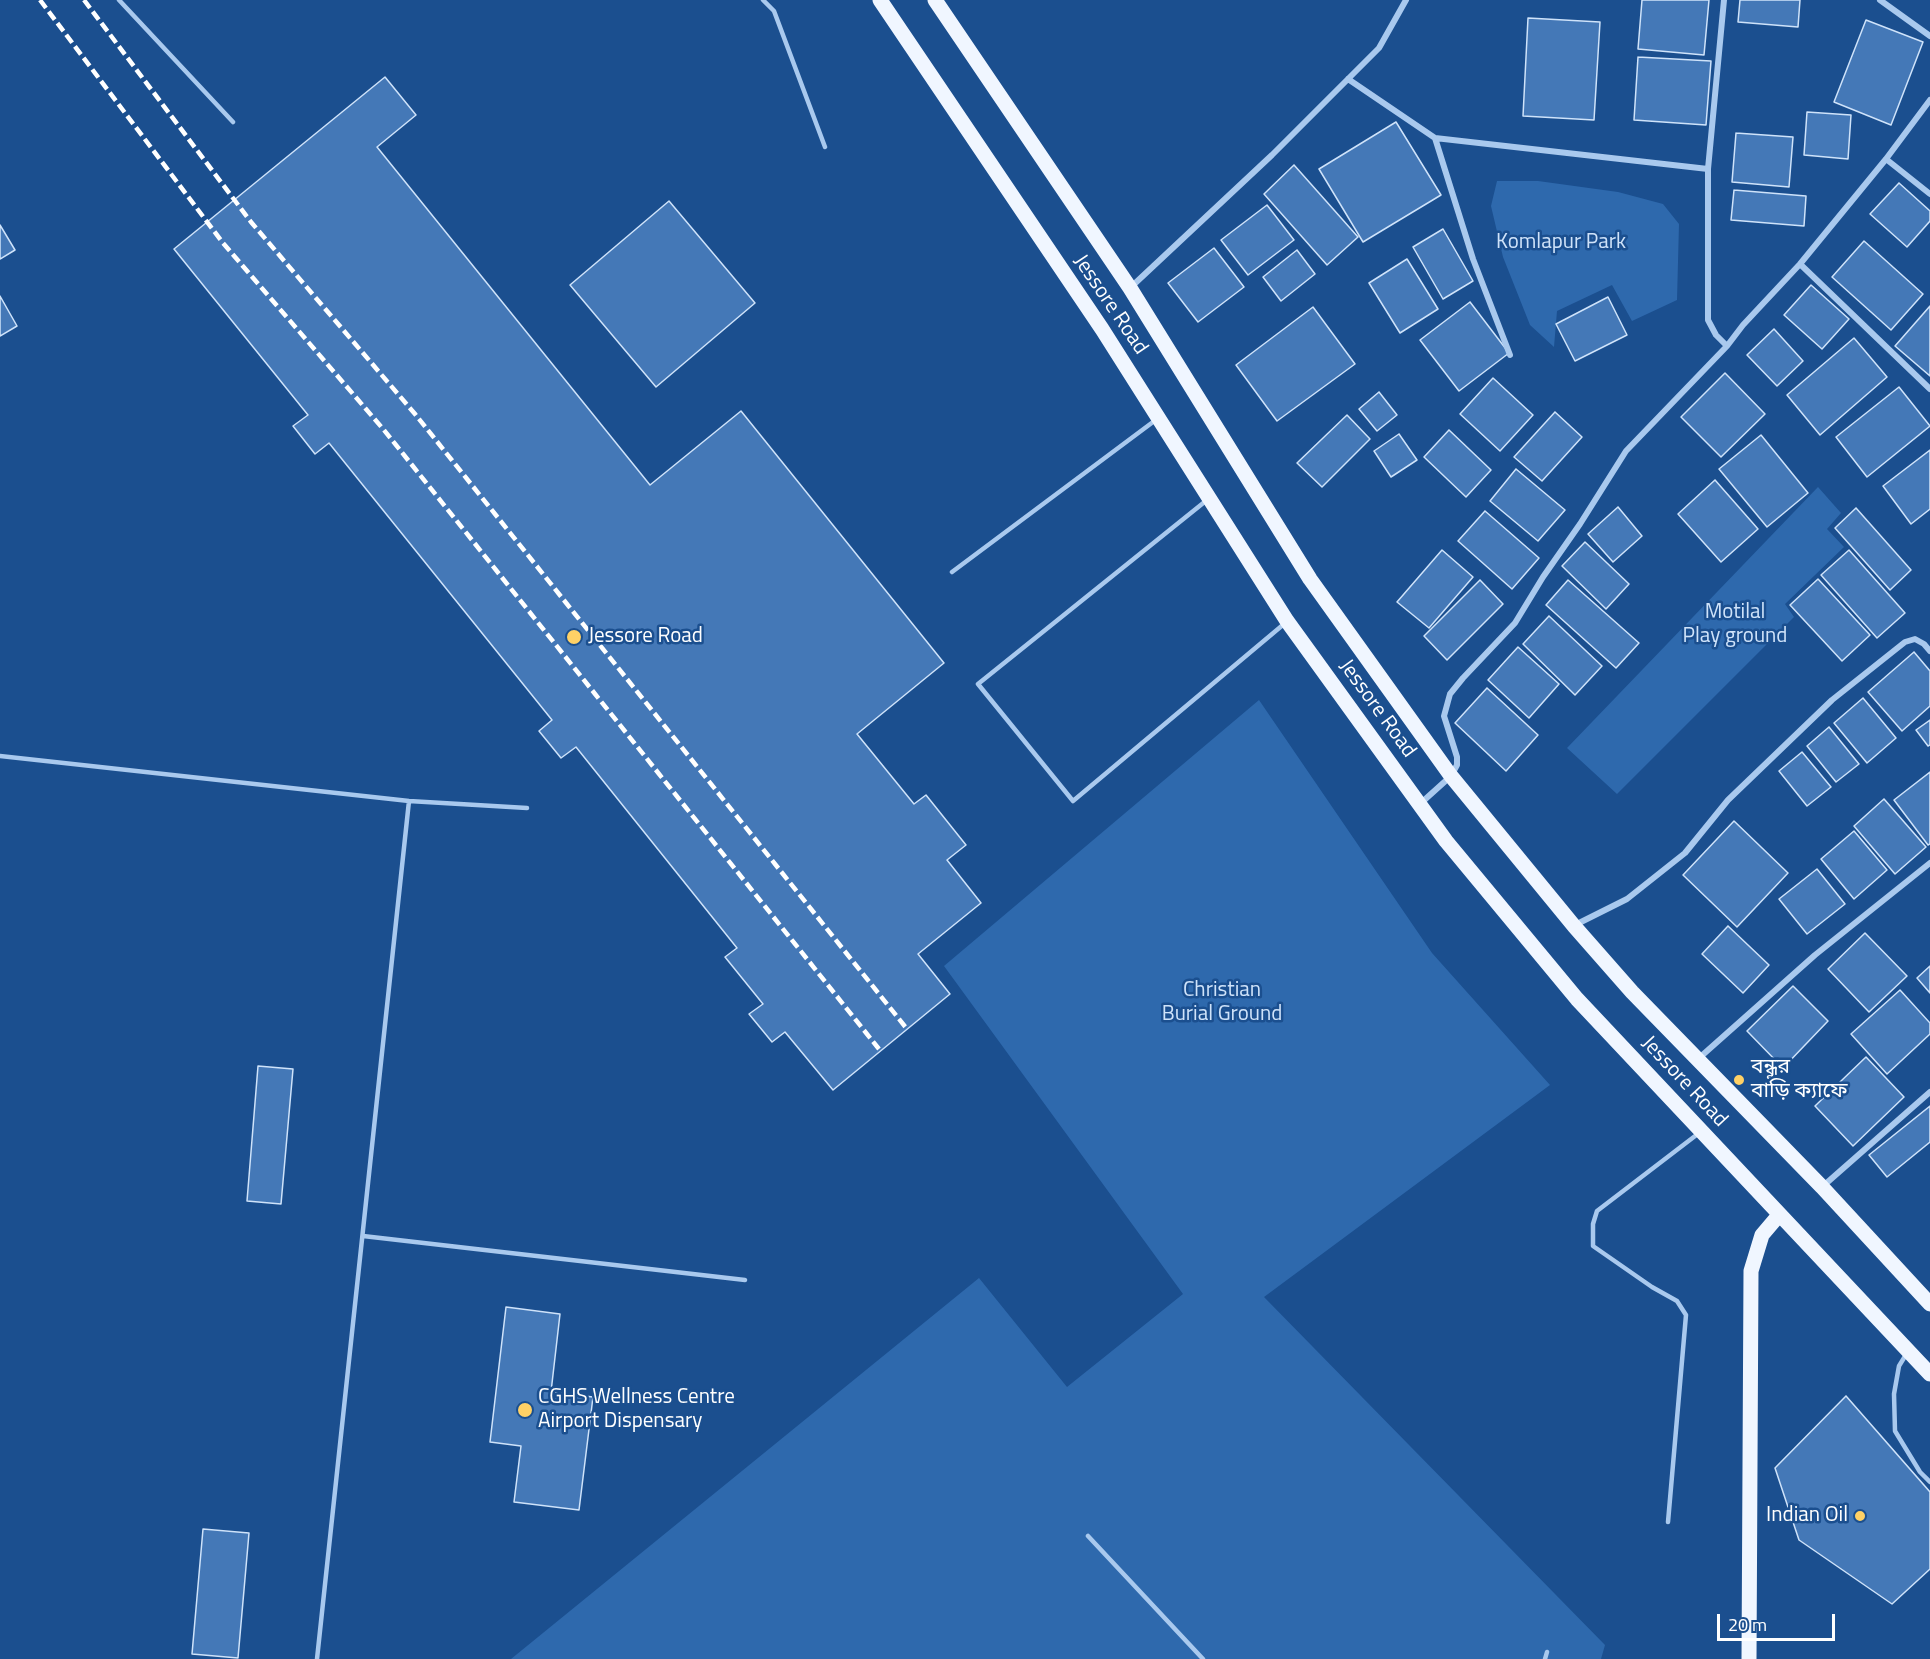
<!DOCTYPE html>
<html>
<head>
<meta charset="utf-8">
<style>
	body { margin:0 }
	#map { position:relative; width:1930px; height:1659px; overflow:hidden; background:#1b4f8f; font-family:"Titillium Web",sans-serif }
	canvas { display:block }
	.scale { position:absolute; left:1717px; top:1614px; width:118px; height:27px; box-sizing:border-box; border:3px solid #fff; border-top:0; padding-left:8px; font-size:18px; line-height:21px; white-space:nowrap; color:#fff; -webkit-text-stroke:4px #1b4f8f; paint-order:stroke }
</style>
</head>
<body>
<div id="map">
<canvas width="1930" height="1659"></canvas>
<div class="scale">20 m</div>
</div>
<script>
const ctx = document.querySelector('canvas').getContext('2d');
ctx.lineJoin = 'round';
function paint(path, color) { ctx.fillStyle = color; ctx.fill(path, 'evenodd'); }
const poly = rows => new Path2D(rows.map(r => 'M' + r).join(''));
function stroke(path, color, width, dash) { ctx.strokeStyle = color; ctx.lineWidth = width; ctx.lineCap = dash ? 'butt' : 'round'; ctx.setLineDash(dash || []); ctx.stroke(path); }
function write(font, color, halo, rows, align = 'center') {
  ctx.font = font + ' "Titillium Web","Noto Sans Bengali",sans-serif'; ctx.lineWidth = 5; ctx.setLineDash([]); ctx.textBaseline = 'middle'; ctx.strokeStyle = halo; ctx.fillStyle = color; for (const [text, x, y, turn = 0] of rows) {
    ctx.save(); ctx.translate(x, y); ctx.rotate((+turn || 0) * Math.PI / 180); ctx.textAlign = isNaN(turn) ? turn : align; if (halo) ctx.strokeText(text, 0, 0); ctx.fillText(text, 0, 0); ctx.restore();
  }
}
paint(poly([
	[1497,181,1538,181,1618,192,1663,204,1679,224,1677,300,1632,321,1612,285,1557,311,1554,347,1530,325,1503,257,1491,206],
	[1818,487,1841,513,1827,529,1844,547,1785,604,1794,617,1617,794,1567,748],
	[1259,700,1432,953,1550,1085,1264,1297,1605,1645,1601,1659,511,1659,979,1278,1067,1387,1183,1294,944,966]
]), '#2e69ad');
const building = poly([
	[1642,0,1709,0,1704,55,1638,49,1642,0],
	[1740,0,1800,0,1798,27,1738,22,1740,0],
	[1528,18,1600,22,1594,120,1523,116,1528,18],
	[1866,20,1923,42,1891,125,1834,102,1866,20],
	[1638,57,1711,61,1706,125,1634,120,1638,57],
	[385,77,416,115,377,147,650,485,741,411,944,663,857,734,914,804,926,795,966,845,947,860,981,903,918,954,950,994,833,1090,785,1032,772,1042,749,1014,763,1004,725,957,737,948,576,747,561,758,539,731,552,720,329,443,315,454,293,426,308,415,174,249,385,77],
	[1807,112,1851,115,1848,159,1804,155,1807,112],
	[1396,122,1441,195,1363,242,1319,169,1396,122],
	[1736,133,1793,137,1789,187,1732,182,1736,133],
	[1294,165,1358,237,1327,265,1264,194,1294,165],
	[1899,183,1930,211,1930,221,1907,247,1870,214,1899,183],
	[1734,190,1806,196,1804,226,1731,220,1734,190],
	[669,201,755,303,656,387,570,285,669,201],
	[1267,205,1294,240,1248,275,1221,240,1267,205],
	[0,225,15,250,0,259,0,225],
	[1443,229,1473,281,1443,299,1413,247,1443,229],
	[1864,241,1923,294,1891,330,1832,277,1864,241],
	[1214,248,1244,287,1198,322,1168,283,1214,248],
	[1297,250,1315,274,1281,301,1263,277,1297,250],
	[1407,259,1438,309,1400,333,1369,283,1407,259],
	[1811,285,1849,319,1822,349,1784,315,1811,285],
	[0,296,17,326,0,336,0,296],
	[1608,297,1627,335,1575,361,1556,324,1608,297],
	[1470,302,1509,353,1459,391,1420,340,1470,302],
	[1930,306,1930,376,1895,346,1930,306],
	[1313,307,1355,364,1277,421,1236,365,1313,307],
	[1774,329,1803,361,1777,386,1747,355,1774,329],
	[1854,338,1887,377,1820,435,1787,395,1854,338],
	[1725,373,1765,414,1721,457,1681,417,1725,373],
	[1493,378,1533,415,1500,451,1460,414,1493,378],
	[1899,387,1930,426,1867,477,1836,437,1899,387],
	[1379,392,1397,415,1377,431,1359,409,1379,392],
	[1555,412,1582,437,1542,481,1514,457,1555,412],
	[1347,415,1370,439,1322,487,1297,463,1347,415],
	[1449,430,1491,470,1466,497,1424,457,1449,430],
	[1399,434,1417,460,1391,477,1374,451,1399,434],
	[1761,435,1808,493,1767,527,1719,469,1761,435],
	[1930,450,1930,509,1911,524,1883,486,1930,450],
	[1516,469,1565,510,1538,541,1490,501,1516,469],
	[1715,480,1758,529,1721,562,1678,514,1715,480],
	[1618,507,1642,536,1613,562,1588,534,1618,507],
	[1856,508,1911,570,1890,590,1835,528,1856,508],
	[1485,511,1539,558,1512,589,1458,541,1485,511],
	[1585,542,1629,584,1606,609,1562,566,1585,542],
	[1442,550,1473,577,1429,628,1397,602,1442,550],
	[1849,550,1905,613,1877,638,1821,575,1849,550],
	[1818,579,1870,635,1842,661,1790,605,1818,579],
	[1480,580,1503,604,1447,660,1424,636,1480,580],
	[1568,580,1639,643,1616,668,1546,605,1568,580],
	[1549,616,1602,666,1575,695,1523,644,1549,616],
	[1518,647,1559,684,1529,718,1488,680,1518,647],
	[1914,652,1930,671,1930,706,1902,731,1868,692,1914,652],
	[1487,688,1538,735,1506,771,1455,723,1487,688],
	[1863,698,1896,738,1867,763,1834,723,1863,698],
	[1930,720,1930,745,1928,746,1916,730,1930,720],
	[1829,727,1859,764,1836,782,1807,746,1829,727],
	[1802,752,1831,787,1807,806,1779,771,1802,752],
	[1930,772,1930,844,1928,845,1894,800,1930,772],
	[1884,799,1926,847,1895,874,1854,826,1884,799],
	[1734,821,1788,873,1737,927,1683,875,1734,821],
	[1854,831,1887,870,1854,899,1821,859,1854,831],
	[1817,869,1845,904,1807,934,1779,899,1817,869],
	[1728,926,1769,965,1743,993,1702,954,1728,926],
	[1865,933,1907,976,1869,1012,1828,969,1865,933],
	[1930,966,1930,993,1917,978,1930,966],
	[1793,986,1828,1021,1783,1068,1747,1031,1793,986],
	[1900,990,1930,1023,1930,1034,1887,1074,1851,1034,1900,990],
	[1866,1057,1904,1097,1853,1146,1815,1106,1866,1057],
	[258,1066,293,1069,281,1204,247,1201,258,1066],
	[1930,1106,1930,1142,1887,1177,1869,1155,1930,1106],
	[506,1307,560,1314,551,1392,593,1397,579,1510,514,1502,521,1446,490,1442,506,1307],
	[1846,1396,1930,1492,1930,1569,1892,1604,1799,1540,1775,1468,1846,1396],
	[203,1529,249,1533,238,1658,192,1654,203,1529]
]);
paint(building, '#4478b7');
stroke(building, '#cfe3fa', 1.5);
stroke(poly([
	[119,0,233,122],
	[763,0,774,11,825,147],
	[1207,500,978,684,1073,801,1284,624],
	[952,572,1157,419],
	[0,756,409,801,527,808],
	[363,1236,745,1280],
	[1907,1353,1899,1366,1894,1394,1895,1431,1920,1472,1930,1482],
	[1668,1522,1686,1315,1677,1301,1652,1287,1593,1246,1593,1224,1597,1211,1699,1133],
	[1088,1536,1203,1659],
	[317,1659,409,801],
	[1545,1659,1547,1652]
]), '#a9c9ee', 4.5);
stroke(poly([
	[1724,0,1708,169,1708,320,1716,335,1727,346],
	[1880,0,1930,36],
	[1348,79,1435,138,1708,169],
	[1435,138,1473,259,1510,355],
	[1886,159,1930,194],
	[1800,264,1930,389],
	[1130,288,1272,155,1379,48,1406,0],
	[1421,803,1451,776,1457,765,1457,757,1444,716,1450,694,1463,678,1515,623,1543,577,1580,524,1626,451,1727,346,1743,325,1800,264,1886,159,1930,100],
	[1575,925,1627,899,1685,853,1728,800,1832,700,1905,642,1915,639,1924,644,1930,651],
	[1698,1059,1815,955,1930,863],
	[1822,1187,1930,1092]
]), '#a9c9ee', 6);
stroke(poly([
	[880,0,1102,329,1287,621,1446,841,1577,999,1930,1374],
	[935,0,1130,288,1310,579,1451,776,1574,926,1632,992,1822,1187,1930,1304],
	[1749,1659,1751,1271,1762,1235,1779,1215]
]), '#f0f6ff', 15);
stroke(poly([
	[40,0,223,243,384,430,879,1049],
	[84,0,251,222,415,414,907,1029]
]), '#fff', 4.5, [10, 4.5]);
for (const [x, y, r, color] of [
	[574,637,8,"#ffd166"],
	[1739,1080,6,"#ffd166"],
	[525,1410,8,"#ffd166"],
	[1860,1516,6,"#ffd166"]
]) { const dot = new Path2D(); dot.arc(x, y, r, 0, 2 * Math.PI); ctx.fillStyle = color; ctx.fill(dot); stroke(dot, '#1b4f8f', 2); }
write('21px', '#cfe3fa', '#1b4f8f', [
	["Komlapur Park",1561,243],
	["Motilal",1735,613],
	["Play ground",1735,637],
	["Christian",1222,991],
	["Burial Ground",1222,1015]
]);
write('21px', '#fff', '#1b4f8f', [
	["Jessore Road",1110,305,56],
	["Jessore Road",1377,709,54],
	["Jessore Road",1684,1082,47]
]);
write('21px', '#fff', '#1b4f8f', [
	["Jessore Road",588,637],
	["বন্ধুর",1751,1068],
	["বাড়ি ক্যাফে",1751,1092],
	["CGHS Wellness Centre",538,1398],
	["Airport Dispensary",538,1422],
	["Indian Oil",1848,1516,"right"]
], 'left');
</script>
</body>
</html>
